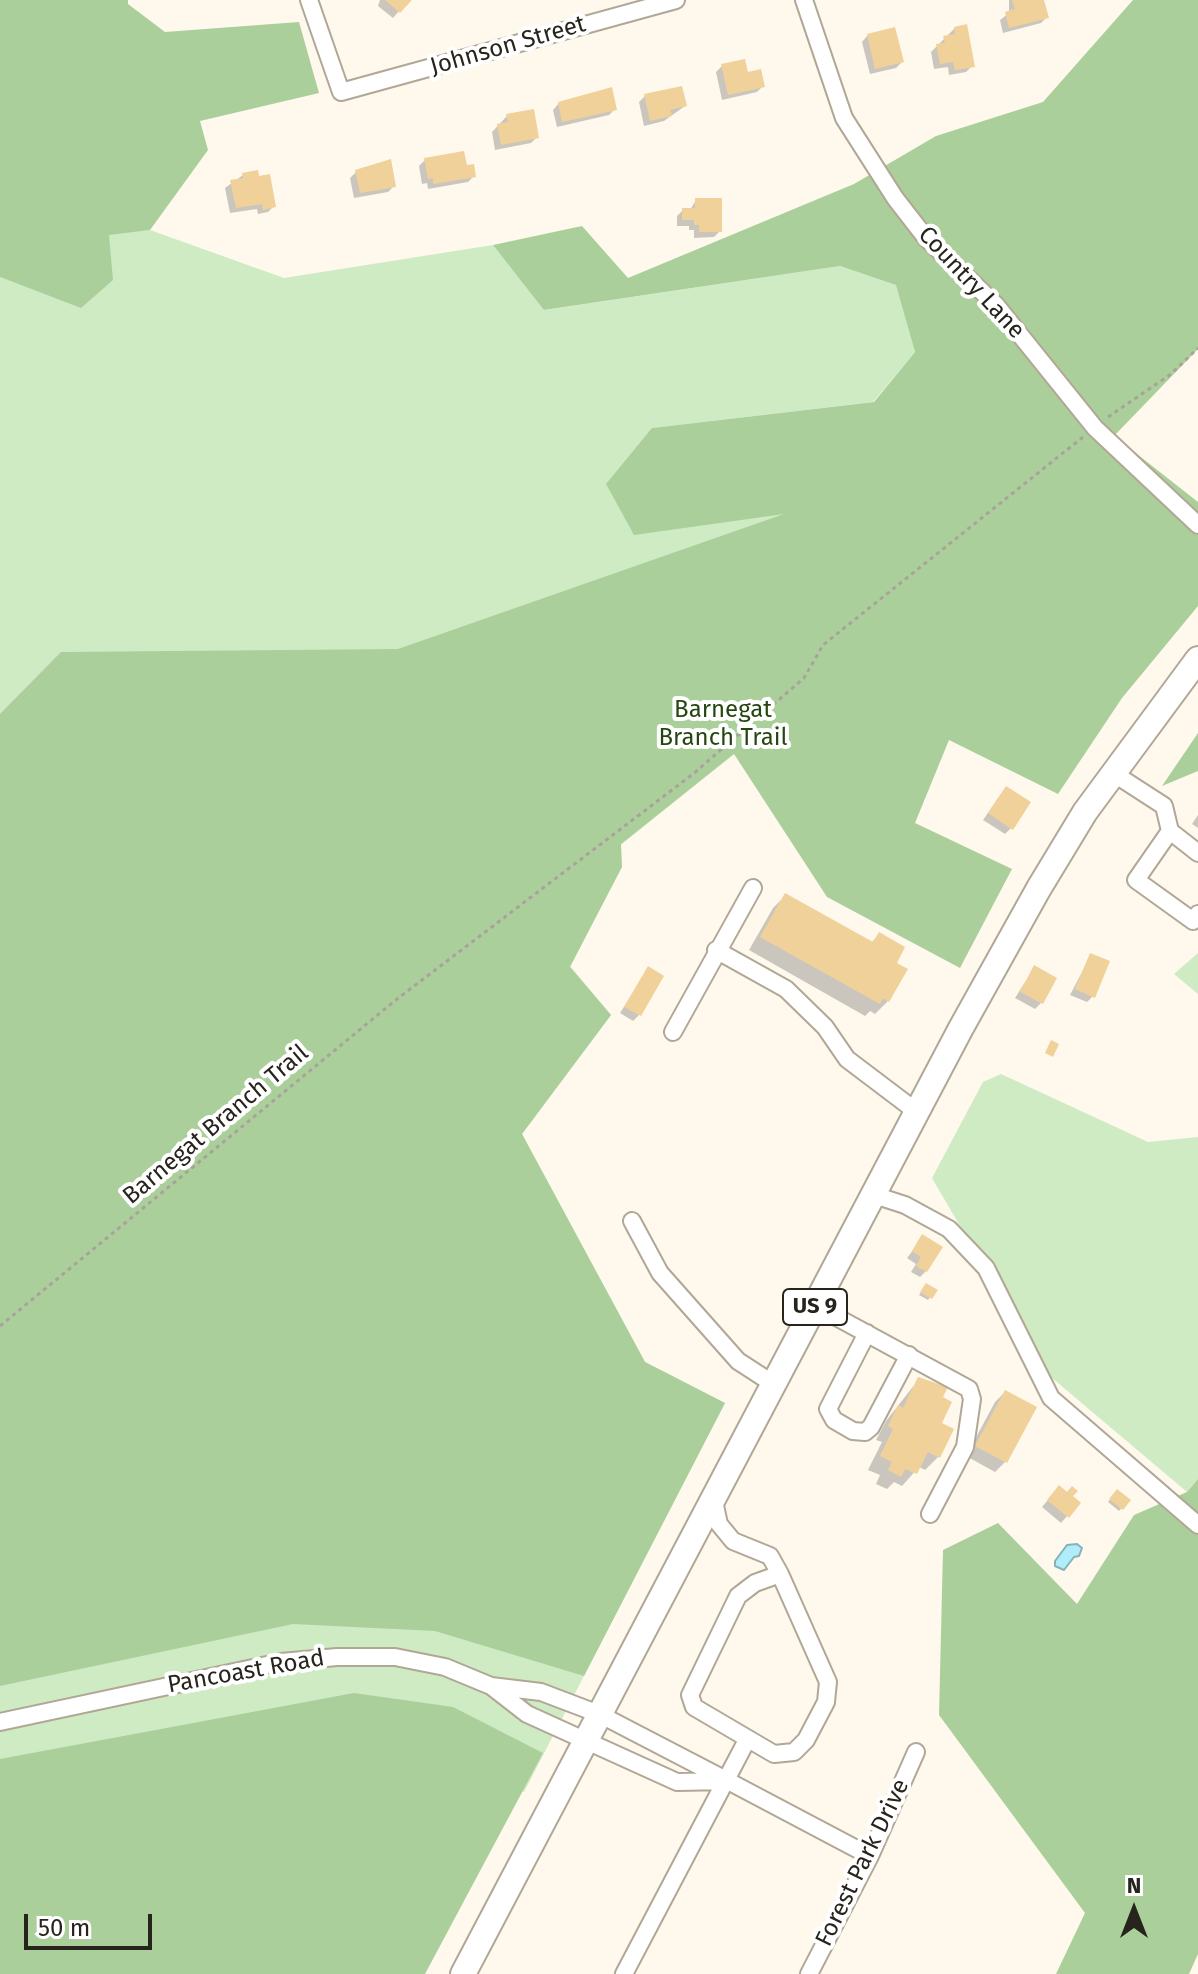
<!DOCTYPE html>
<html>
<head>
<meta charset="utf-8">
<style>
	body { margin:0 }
	#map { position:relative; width:1198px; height:1974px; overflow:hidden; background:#fef8ed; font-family:"Fira Sans",sans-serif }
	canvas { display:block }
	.north { position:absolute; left:1094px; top:1870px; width:80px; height:80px; -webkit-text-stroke:6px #fff; paint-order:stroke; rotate:0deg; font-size:22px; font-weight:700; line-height:32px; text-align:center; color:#27241d }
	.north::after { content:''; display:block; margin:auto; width:28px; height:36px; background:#27241d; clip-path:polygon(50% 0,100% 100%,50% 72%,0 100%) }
	.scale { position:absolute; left:24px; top:1914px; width:128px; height:36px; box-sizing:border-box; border:4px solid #27241d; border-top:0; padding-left:10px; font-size:24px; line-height:28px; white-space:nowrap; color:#27241d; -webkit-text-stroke:6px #fff; paint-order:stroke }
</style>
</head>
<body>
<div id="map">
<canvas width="1198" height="1974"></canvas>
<div class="north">N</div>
<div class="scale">50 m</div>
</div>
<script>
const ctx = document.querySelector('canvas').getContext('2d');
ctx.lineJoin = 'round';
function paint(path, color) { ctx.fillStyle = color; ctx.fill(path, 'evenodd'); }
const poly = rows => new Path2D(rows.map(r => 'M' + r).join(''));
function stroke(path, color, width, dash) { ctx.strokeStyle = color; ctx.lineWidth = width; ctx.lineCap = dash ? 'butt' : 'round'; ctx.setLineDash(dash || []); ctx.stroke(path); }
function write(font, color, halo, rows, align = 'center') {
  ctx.font = font + ' "Fira Sans",sans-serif'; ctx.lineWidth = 8; ctx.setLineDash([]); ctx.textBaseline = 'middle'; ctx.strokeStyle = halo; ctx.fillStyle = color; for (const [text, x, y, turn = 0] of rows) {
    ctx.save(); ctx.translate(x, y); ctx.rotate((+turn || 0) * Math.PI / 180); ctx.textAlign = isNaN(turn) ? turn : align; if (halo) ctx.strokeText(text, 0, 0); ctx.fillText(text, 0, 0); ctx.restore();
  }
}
paint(poly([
	[150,230,284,278,493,245,545,310,840,266,897,285,915,352,873,402,653,428,790,512,735,753,530,918,611,1015,522,1134,645,1362,725,1403,524,1792,458,1759,0,1974,0,277,81,307,109,234],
	[1198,953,1198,994,1174,974],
	[1001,1074,1148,1142,1198,1137,1198,1479,1187,1492,1045,1372,932,1178,983,1082]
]), '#cfebc3');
paint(poly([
	[0,0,128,0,128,4,165,32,299,22,319,93,200,121,208,150,150,230,109,235,113,280,81,308,0,277],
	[1133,0,1198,0,1198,349,1114,436,1198,502,1198,606,1122,698,1058,794,949,740,915,823,1012,869,960,968,827,897,734,754,621,844,622,867,570,967,611,1015,522,1134,645,1362,725,1403,584,1676,435,1631,293,1624,0,1686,0,714,61,652,398,649,784,514,634,535,606,484,652,428,874,402,915,352,896,285,840,266,544,310,493,245,582,226,628,278,854,184,936,136,1043,102],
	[1198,733,1198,771,1162,786],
	[1198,1479,1198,1954,1189,1974,1056,1974,1085,1913,939,1715,943,1550,998,1523,1077,1604,1134,1515,1187,1492],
	[354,1693,453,1707,543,1753,425,1974,0,1974,0,1759]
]), '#abcf9b');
const water = poly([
	[1077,1544,1082,1548,1079,1556,1074,1557,1064,1570,1055,1566,1055,1561,1067,1545,1077,1544]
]);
paint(water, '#b0edfb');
stroke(water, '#87b1b8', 2);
paint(poly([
	[380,0,409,0,393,18,378,6],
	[1009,0,1042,0,1047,17,1041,23,1003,33,1000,20,1009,13],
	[955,28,972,66,966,72,949,75,948,67,934,69,931,52],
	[868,35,902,62,896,68,870,74,862,42],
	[722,66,747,74,763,86,757,92,722,100,716,72],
	[645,96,685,106,664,121,644,126,639,102],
	[559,103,615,109,609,115,557,127,553,110],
	[507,116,537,137,531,143,495,150,492,132],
	[425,160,465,168,474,176,468,182,428,189,427,183,422,184,419,166],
	[356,172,394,186,388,192,354,198,350,178],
	[243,175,274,206,268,212,258,214,257,209,230,213,225,188],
	[696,200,720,231,714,237,694,238,694,230,689,230,689,226,677,226,677,216,683,210,690,210],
	[1001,794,1011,828,1005,834,983,820],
	[1198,815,1198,828,1192,824],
	[786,895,871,943,879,935,894,963,888,1001,875,1014,870,1011,865,1016,749,950,773,908],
	[1091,955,1093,996,1087,1002,1070,995],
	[1034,968,1041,1003,1035,1009,1015,998],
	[648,969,639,1015,633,1021,620,1013],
	[923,1237,926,1271,920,1277,911,1272,916,1264,907,1258],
	[924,1288,935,1291,928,1300,919,1295],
	[919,1379,940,1398,938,1457,925,1470,919,1467,902,1486,894,1482,887,1489,876,1484,880,1475,868,1470,882,1442,876,1440,886,1421],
	[1005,1392,1034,1408,1005,1462,995,1472,966,1456,995,1402],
	[1117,1492,1128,1501,1119,1511,1108,1502],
	[1053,1494,1070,1497,1078,1504,1061,1523,1042,1507]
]), '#0003');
paint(poly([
	[385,0,412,0,400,13],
	[1012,0,1044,0,1049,18,1009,28,1005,12,1015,9],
	[967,24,975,67,955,70,953,62,940,64,936,44,945,43,943,36,955,34,954,27],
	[895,27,904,62,875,69,867,34],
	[745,59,748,72,761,69,765,87,728,95,721,64],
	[682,86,687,106,670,110,672,116,650,121,644,94],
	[612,87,617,110,562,122,558,102],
	[534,109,539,138,501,145,497,124,508,122,506,114],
	[464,151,467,165,474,164,476,177,433,184,433,178,428,179,424,158],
	[391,159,396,187,360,193,355,170],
	[258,170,259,176,270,174,276,207,263,210,262,204,236,208,230,180,243,178,242,173],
	[695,198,722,198,722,232,699,232,699,225,694,225,694,220,682,220,682,208,695,208],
	[1006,786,1031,802,1013,830,988,813],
	[785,893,873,942,879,932,905,947,897,963,908,969,889,1002,883,998,880,1004,760,937],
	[1090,953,1110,961,1095,998,1075,989],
	[1034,965,1057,978,1043,1004,1020,992],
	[648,966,664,976,641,1016,624,1007],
	[1051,1040,1059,1044,1053,1057,1045,1053],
	[922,1234,943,1247,927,1272,916,1266,921,1257,912,1251],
	[926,1283,938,1290,932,1299,920,1292],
	[918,1377,948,1387,943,1397,952,1402,942,1423,954,1429,940,1458,928,1452,917,1474,905,1469,901,1477,888,1470,892,1462,880,1456,893,1429,888,1426,898,1405,903,1408],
	[1005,1390,1037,1407,1007,1463,975,1446],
	[1059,1485,1067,1492,1072,1486,1078,1491,1073,1496,1081,1503,1069,1518,1047,1500],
	[1117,1489,1131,1500,1123,1510,1109,1499]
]), '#f0d199');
const minor = poly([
	[309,0,341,92,676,0],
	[804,0,844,118,895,198,926,238,996,305,1095,428,1198,525],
	[1113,773,1164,806,1170,831,1198,853],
	[1170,831,1136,880,1193,921,1198,914],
	[716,950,786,989,825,1027,847,1059,917,1112],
	[673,1032,753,888],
	[874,1195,905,1205,949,1229,986,1268,1051,1398,1198,1525],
	[632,1221,660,1273,738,1361,775,1385],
	[816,1306,969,1389,972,1399,965,1447,930,1514],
	[867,1333,828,1409,834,1420,853,1431,865,1432,871,1427,909,1355],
	[714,1501,719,1524,733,1541,770,1556,780,1574,828,1682,826,1702,806,1740,794,1752,774,1754,694,1707,690,1695,738,1596,755,1583,780,1574],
	[0,1722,281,1662,337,1657,395,1657,445,1667,491,1686],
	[728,1781,677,1782,527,1714,491,1686,541,1692,599,1714,728,1781,870,1856],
	[624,1974,747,1740],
	[809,1974,870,1856,916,1752]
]);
const highway = poly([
	[463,1974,961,1028,1039,888,1085,812,1198,659]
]);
stroke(minor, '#b1a796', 20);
stroke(highway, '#b1a796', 28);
stroke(poly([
	[1108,417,1171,374,1198,348],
	[0,1326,397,999,693,774,804,678,823,645,1083,437]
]), '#a8a39a', 3, [4, 4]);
stroke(minor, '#fff', 16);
stroke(highway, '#fff', 24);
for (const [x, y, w] of [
	[815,1307,64]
]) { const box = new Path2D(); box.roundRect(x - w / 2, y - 18, w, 36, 6); ctx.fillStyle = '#fff'; ctx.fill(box); stroke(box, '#27241d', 2); }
write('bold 22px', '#27241d', null, [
	["US 9",815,1307]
]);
write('24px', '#27241d', '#fff', [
	["Johnson Street",508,46,-16],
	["Country Lane",971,283,47],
	["Barnegat Branch Trail",216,1125,-40],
	["Pancoast Road",246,1672,-10],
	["Forest Park Drive",863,1863,-64]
]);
write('24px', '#254611', '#fff', [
	["Barnegat",723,710],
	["Branch Trail",723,738]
]);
</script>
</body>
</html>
